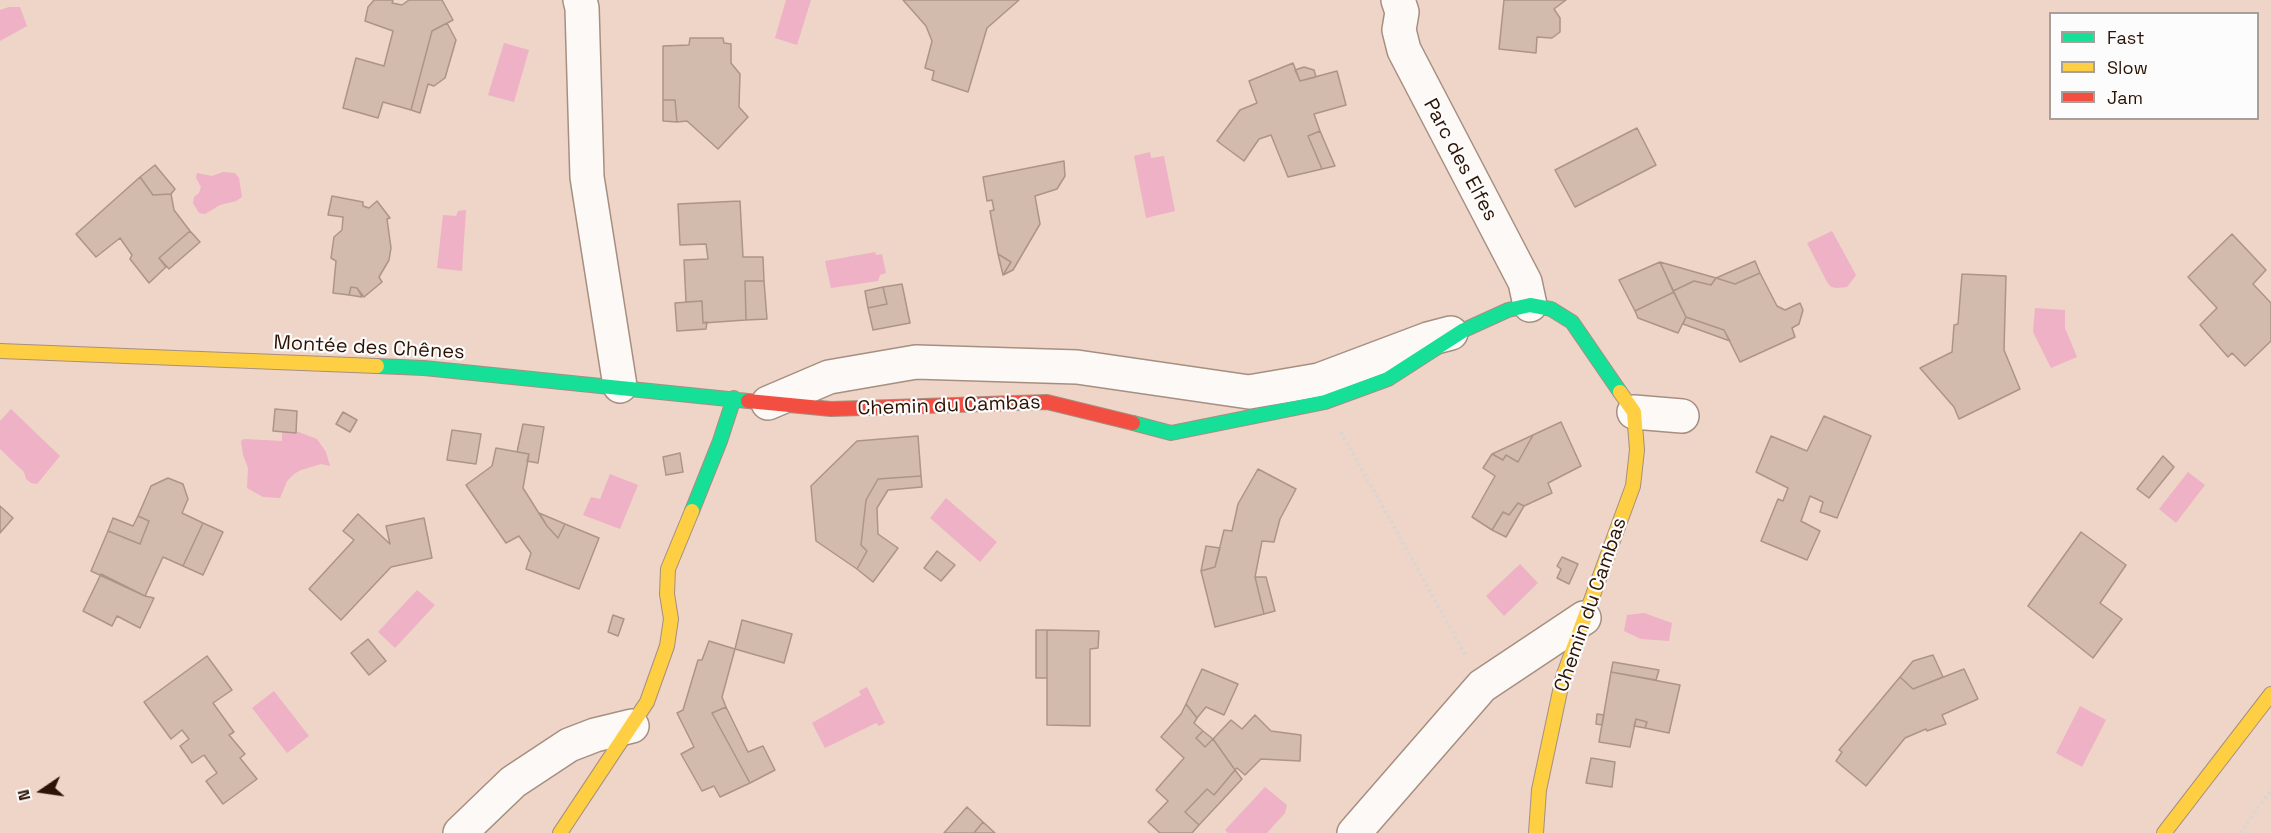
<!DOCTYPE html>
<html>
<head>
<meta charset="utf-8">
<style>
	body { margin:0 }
	#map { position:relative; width:2271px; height:833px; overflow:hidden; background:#eed5c7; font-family:"Space Grotesk",sans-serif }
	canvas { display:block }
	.legend { position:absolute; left:2049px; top:12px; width:210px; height:108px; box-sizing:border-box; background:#fcfcfc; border:2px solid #a99f98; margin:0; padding:8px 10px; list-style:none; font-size:18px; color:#2d1303 }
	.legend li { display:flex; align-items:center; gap:12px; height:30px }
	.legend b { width:30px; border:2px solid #a99f98 }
	.north { position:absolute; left:12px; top:761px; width:60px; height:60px; -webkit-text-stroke:4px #fcfcfc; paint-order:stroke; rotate:257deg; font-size:16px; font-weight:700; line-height:24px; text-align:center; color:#2d1303 }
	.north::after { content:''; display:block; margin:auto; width:21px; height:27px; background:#2d1303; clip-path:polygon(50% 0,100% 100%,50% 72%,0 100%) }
</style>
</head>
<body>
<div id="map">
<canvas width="2271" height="833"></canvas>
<ul class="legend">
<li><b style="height:8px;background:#16e098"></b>Fast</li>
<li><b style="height:8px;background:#ffcf43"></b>Slow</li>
<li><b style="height:8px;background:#f24e42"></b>Jam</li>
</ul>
<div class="north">N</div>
</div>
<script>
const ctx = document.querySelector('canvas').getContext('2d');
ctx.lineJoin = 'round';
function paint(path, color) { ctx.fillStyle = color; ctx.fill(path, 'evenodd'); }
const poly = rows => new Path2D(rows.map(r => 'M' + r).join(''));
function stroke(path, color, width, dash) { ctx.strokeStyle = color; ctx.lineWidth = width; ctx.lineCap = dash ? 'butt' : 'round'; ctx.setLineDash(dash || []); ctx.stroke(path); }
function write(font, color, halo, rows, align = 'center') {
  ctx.font = font + ' "Space Grotesk",sans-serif'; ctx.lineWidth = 4.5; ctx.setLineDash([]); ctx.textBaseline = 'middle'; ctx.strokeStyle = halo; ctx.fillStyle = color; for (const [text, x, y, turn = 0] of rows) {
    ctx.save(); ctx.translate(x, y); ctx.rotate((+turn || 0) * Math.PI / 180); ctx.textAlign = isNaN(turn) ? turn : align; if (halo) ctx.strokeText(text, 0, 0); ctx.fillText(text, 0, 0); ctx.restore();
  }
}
paint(poly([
	[786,0,811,0,797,45,775,38],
	[9,7,20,7,27,26,0,41,0,10],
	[504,43,529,50,514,102,488,95],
	[1150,152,1151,158,1164,156,1175,211,1146,218,1134,156],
	[223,172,235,173,239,178,242,197,236,201,220,205,205,214,199,213,193,203,194,197,199,193,201,187,196,178,197,173,212,176],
	[466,210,462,271,437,268,443,215,456,216,458,211],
	[1832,231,1856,275,1847,287,1837,288,1831,287,1827,282,1807,243],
	[875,252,876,255,882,254,886,273,880,275,878,281,831,288,825,261],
	[2035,308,2065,310,2065,328,2077,357,2051,368,2033,332],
	[11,409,60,456,37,484,31,483,26,479,24,472,0,449,0,421],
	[296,431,317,439,326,452,330,466,321,464,301,470,294,474,287,481,280,498,263,497,247,488,248,468,243,455,241,441,244,439,282,441,282,432,295,433],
	[2188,472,2205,485,2176,523,2159,509],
	[610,474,638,485,620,529,583,515,591,497,600,499],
	[946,498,997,542,980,562,930,518],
	[1520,564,1538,583,1504,616,1486,596],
	[417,590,435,605,395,648,378,632],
	[1644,613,1672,623,1669,641,1641,639,1624,631,1627,615],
	[867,687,885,723,879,726,876,723,825,748,812,723,861,695,859,691],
	[274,691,309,736,287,753,252,708],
	[2080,706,2106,720,2082,767,2056,753],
	[1265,787,1287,805,1285,813,1267,833,1228,833,1225,830]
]), '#eeb1c6');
const building = poly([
	[374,0,393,0,392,3,402,5,409,0,442,0,453,20,432,31,411,110,383,102,378,118,343,108,356,58,384,66,393,31,365,21,368,7,374,0],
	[903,0,1019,0,987,28,968,92,932,80,934,71,925,68,932,41,926,26,903,0],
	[1504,0,1566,0,1554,9,1560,18,1560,32,1552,38,1537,37,1536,53,1499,49,1504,0],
	[447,23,456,40,445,78,434,86,428,84,420,113,411,110,432,31,447,23],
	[690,38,723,38,724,43,731,44,731,63,740,74,739,107,748,117,718,149,687,121,677,122,675,100,663,100,663,46,689,45,690,38],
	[1293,63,1300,81,1337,71,1346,105,1314,114,1320,131,1308,136,1322,169,1288,177,1271,135,1259,139,1244,161,1217,141,1240,110,1257,103,1249,81,1293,63],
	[1304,67,1314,70,1316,77,1300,81,1295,70,1304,67],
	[663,100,675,100,677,122,663,121,663,100],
	[1637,128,1656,165,1575,207,1555,170,1637,128],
	[1320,131,1335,166,1322,169,1308,136,1320,131],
	[1064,161,1065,176,1057,189,1035,196,1040,224,1013,270,1003,275,1011,262,998,254,990,211,994,210,992,200,987,201,983,177,1064,161],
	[155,165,175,189,171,194,153,195,140,177,155,165],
	[140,177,153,195,171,194,174,210,190,231,159,258,166,267,149,283,130,259,132,255,120,238,96,257,76,234,140,177],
	[332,196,363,202,363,206,369,208,377,201,390,218,387,219,391,248,389,260,379,277,382,282,364,297,357,288,351,287,349,295,333,293,336,261,331,258,334,237,342,230,343,217,328,215,332,196],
	[740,201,743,257,763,257,764,281,745,281,746,320,703,323,702,301,686,302,684,260,708,259,706,244,680,245,678,204,740,201],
	[190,231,200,242,169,269,159,258,190,231],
	[2232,234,2266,270,2253,284,2271,303,2271,341,2245,366,2232,353,2228,357,2200,325,2217,308,2188,277,2232,234],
	[998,254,1011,262,1003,275,998,254],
	[1755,261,1760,273,1735,284,1716,278,1755,261],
	[1660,262,1716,278,1711,285,1694,281,1673,291,1660,262],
	[1660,262,1674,292,1635,311,1619,280,1660,262],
	[1760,273,1777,306,1785,310,1800,303,1803,310,1799,324,1792,328,1795,337,1740,362,1724,330,1686,317,1673,291,1694,281,1711,285,1716,278,1735,284,1760,273],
	[1962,274,2006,276,2004,350,2020,389,1959,419,1954,407,1920,368,1952,352,1954,325,1958,324,1962,274],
	[745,281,764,281,767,319,746,320,745,281],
	[902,284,910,323,873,330,868,308,887,304,883,287,902,284],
	[351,287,357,288,362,297,349,295,351,287],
	[883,287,887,304,868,308,865,291,883,287],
	[1674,292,1686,317,1678,333,1638,318,1635,311,1674,292],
	[702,301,703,323,707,322,706,329,677,331,675,303,702,301],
	[1686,317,1724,330,1730,341,1683,324,1686,317],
	[275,409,297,411,296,433,273,431,275,409],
	[343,412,357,420,350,432,336,424,343,412],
	[1824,416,1871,436,1837,518,1820,512,1823,502,1810,496,1801,521,1820,531,1807,560,1761,541,1778,499,1783,501,1788,488,1756,472,1771,436,1807,451,1824,416],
	[1561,422,1581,466,1548,483,1552,493,1524,506,1518,503,1509,515,1503,512,1492,530,1472,517,1495,476,1483,468,1492,454,1503,460,1506,455,1518,462,1533,435,1561,422],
	[523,424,544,427,538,463,527,461,529,454,517,452,523,424],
	[452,430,481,434,476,464,447,460,452,430],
	[1533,435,1518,462,1506,455,1503,460,1492,454,1533,435],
	[918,436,921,476,878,479,866,500,861,545,867,551,857,569,816,541,811,486,857,441,918,436],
	[496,448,529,454,523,488,547,526,558,538,565,524,599,538,579,589,526,569,531,553,519,536,506,543,466,485,492,466,496,448],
	[680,453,683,472,666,475,663,457,680,453],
	[2163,456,2174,467,2149,498,2137,489,2163,456],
	[1258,469,1296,489,1280,519,1274,542,1262,541,1255,577,1264,614,1215,627,1201,571,1215,567,1224,530,1232,531,1238,504,1258,469],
	[921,476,922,487,888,490,877,508,878,534,898,548,873,582,857,569,867,551,861,545,866,500,878,479,921,476],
	[168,478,183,484,188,499,182,513,203,523,183,566,163,557,145,596,91,571,108,531,140,544,149,521,138,516,151,486,168,478],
	[1518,503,1524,506,1506,537,1492,530,1503,512,1509,515,1518,503],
	[0,506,13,518,0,533,0,506],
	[539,513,565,524,558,538,547,526,539,513],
	[358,514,390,544,386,526,424,518,432,558,391,567,341,620,309,589,354,540,343,531,358,514],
	[138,516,149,521,140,544,108,531,113,518,133,526,138,516],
	[203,523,223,532,203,575,183,566,203,523],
	[2081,532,2126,565,2100,603,2122,619,2093,658,2028,606,2081,532],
	[1206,546,1220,548,1215,567,1201,571,1206,546],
	[937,551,955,565,941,581,924,568,937,551],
	[1562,557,1578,564,1569,584,1557,578,1561,569,1557,566,1562,557],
	[101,574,145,596,154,598,140,628,117,616,112,626,83,611,101,574],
	[1255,577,1266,577,1275,611,1264,614,1255,577],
	[613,615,624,619,618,636,608,632,613,615],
	[742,620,792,634,784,663,735,649,742,620],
	[1036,630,1047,630,1047,678,1036,678,1036,630],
	[1047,630,1099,631,1098,648,1090,649,1090,726,1047,725,1047,630],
	[368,639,386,661,369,675,351,653,368,639],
	[709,641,735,649,722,697,726,707,712,713,750,783,720,797,714,786,702,791,681,754,694,747,677,713,683,710,698,660,702,660,709,641],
	[1933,655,1943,677,1913,689,1900,677,1913,661,1933,655],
	[207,656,232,690,213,703,234,732,229,735,245,754,240,758,257,779,223,804,206,781,217,773,204,755,192,763,180,746,189,739,182,730,171,739,144,702,207,656],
	[1613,662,1659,670,1656,680,1611,672,1613,662],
	[1202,669,1238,684,1224,715,1206,707,1197,718,1186,704,1202,669],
	[1964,669,1978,699,1942,715,1946,724,1927,731,1926,729,1905,738,1866,786,1836,761,1842,752,1839,750,1900,677,1913,689,1964,669],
	[1611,672,1680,685,1669,733,1645,728,1647,722,1636,719,1630,747,1599,742,1611,672],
	[1186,704,1197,718,1194,723,1203,731,1196,738,1205,747,1213,739,1235,770,1214,795,1207,789,1185,812,1199,825,1192,833,1160,833,1148,822,1168,801,1156,790,1184,758,1161,737,1181,714,1186,704],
	[726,707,748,752,763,746,775,770,750,783,712,713,726,707],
	[1597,714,1604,715,1602,725,1596,724,1597,714],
	[1255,715,1271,731,1301,735,1300,761,1261,759,1245,775,1237,768,1235,770,1213,739,1231,720,1242,729,1255,715],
	[1636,719,1647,722,1645,728,1634,726,1636,719],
	[1203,731,1213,739,1205,747,1196,738,1203,731],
	[1591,758,1615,762,1612,787,1586,783,1591,758],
	[1235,770,1242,779,1199,825,1185,812,1207,789,1214,795,1235,770],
	[967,807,983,822,974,833,944,833,967,807],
	[983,822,995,833,974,833,983,822]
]);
paint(building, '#d2baac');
stroke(building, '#ac9486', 1.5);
const street = poly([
	[580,0,582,8,587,177,620,386],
	[1398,0,1402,12,1399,30,1404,50,1525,282,1530,305],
	[768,403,829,377,916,362,1077,367,1249,392,1319,380,1428,339,1451,333],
	[1634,412,1682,416],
	[460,833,513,782,569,745,595,735,632,726],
	[1354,833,1482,686,1584,618]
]);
const fast = poly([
	[377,366,424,368,748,401],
	[1133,423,1171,433,1325,402,1388,379,1464,330,1508,310,1530,305,1551,309,1572,322,1620,392],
	[692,511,720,441,734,398]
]);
const slow = poly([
	[0,351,377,366],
	[560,833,647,702,667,646,671,619,667,594,668,569,692,511],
	[1536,833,1539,790,1563,677,1633,486,1637,450,1634,412,1620,392],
	[2164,833,2271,694]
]);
const jam = poly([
	[748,401,831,409,1047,402,1133,423]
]);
stroke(street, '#a68f81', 36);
stroke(fast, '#a68f81', 16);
stroke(slow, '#a68f81', 16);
stroke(jam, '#a68f81', 16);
stroke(poly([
	[1341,432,1466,656],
	[2240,833,2271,790]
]), '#ddd5d0', 4, [3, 3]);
stroke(street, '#fcf9f7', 33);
stroke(fast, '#16e098', 14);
stroke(slow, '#ffcf43', 14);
stroke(jam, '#f24e42', 14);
write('20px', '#2d1303', '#fcfcfc', [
	["Parc des Elfes",1460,160,62],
	["Montée des Chênes",369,348,3],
	["Chemin du Cambas",949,406,-2],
	["Chemin du Cambas",1591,605,-71]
]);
</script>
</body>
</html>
